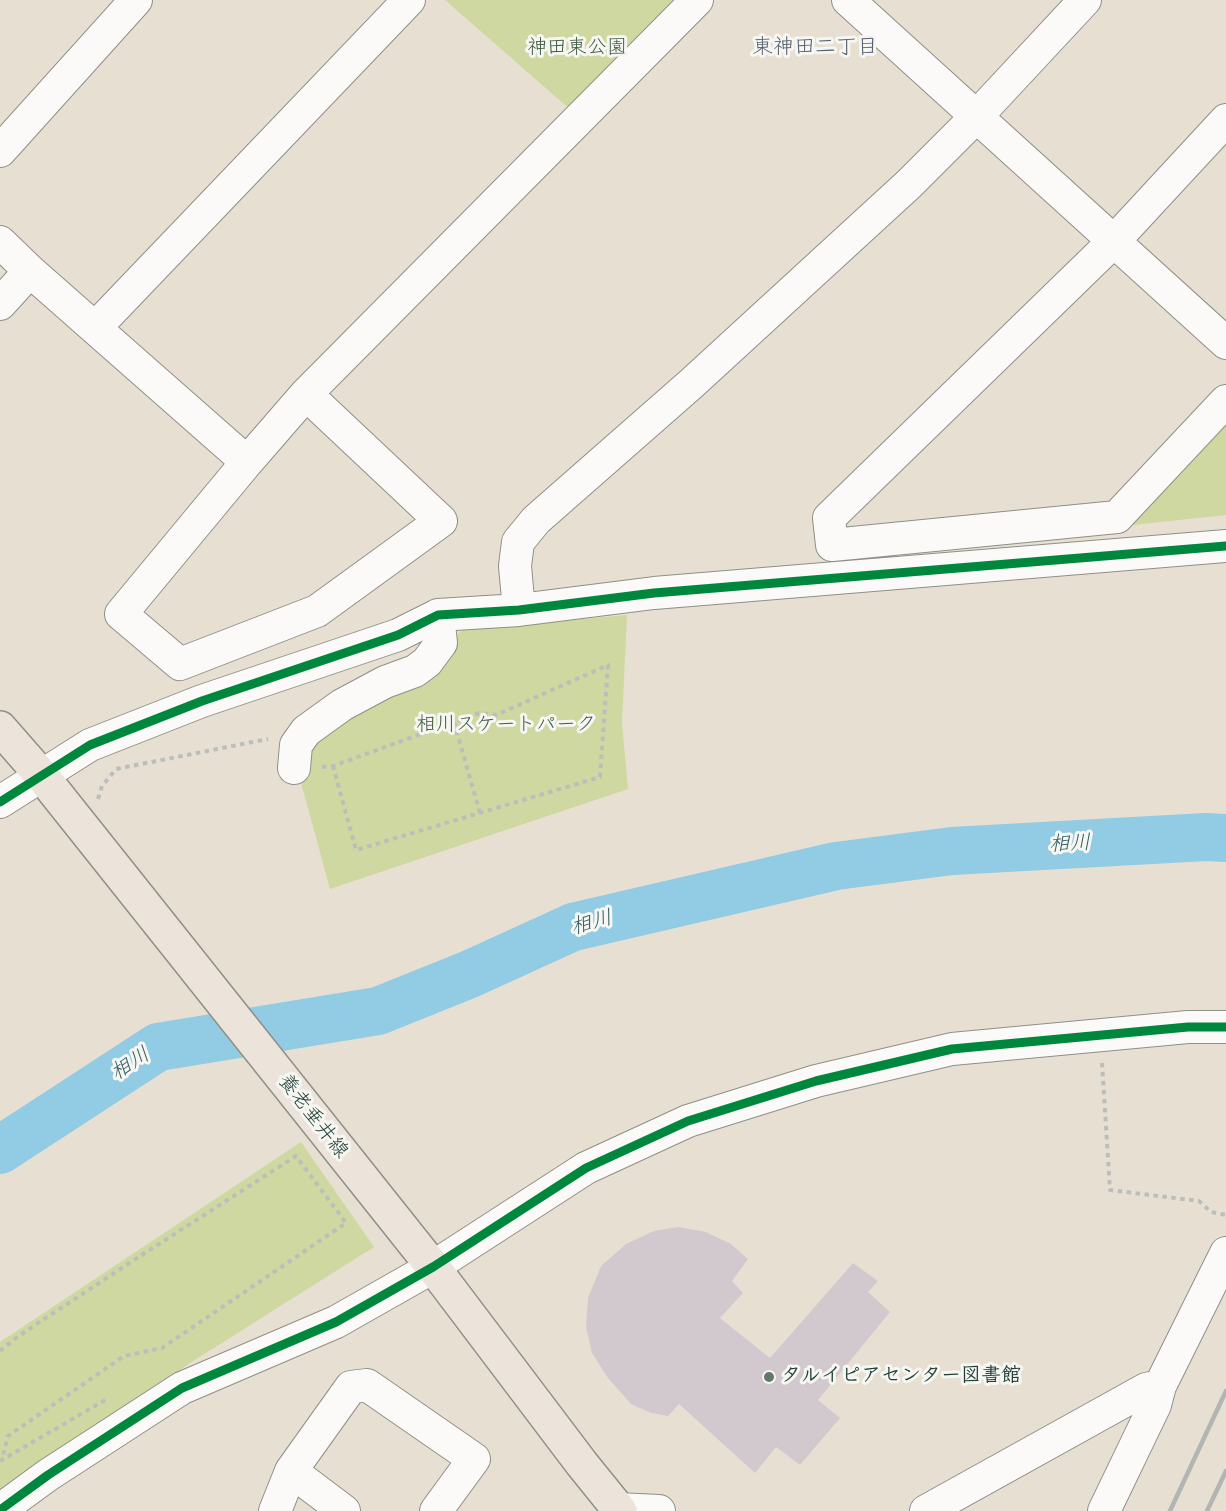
<!DOCTYPE html>
<html>
<head>
<meta charset="utf-8">
<style>
	body { margin:0 }
	canvas { display:block; background:#e7e0d2 }
</style>
</head>
<body>
<canvas width="1226" height="1511"></canvas>
<script>
const ctx = document.querySelector('canvas').getContext('2d');
ctx.lineJoin = 'round';
function paint(path, color) { ctx.fillStyle = color; ctx.fill(path, 'evenodd'); }
const poly = rows => new Path2D(rows.map(r => 'M' + r).join(''));
function stroke(path, color, width, dash) { ctx.strokeStyle = color; ctx.lineWidth = width; ctx.lineCap = dash ? 'butt' : 'round'; ctx.setLineDash(dash || []); ctx.stroke(path); }
function write(font, color, halo, rows, align = 'center') {
  ctx.font = font + ' Mynerve,"Klee One",sans-serif'; ctx.lineWidth = 6; ctx.setLineDash([]); ctx.textBaseline = 'middle'; ctx.strokeStyle = halo; ctx.fillStyle = color; for (const [text, x, y, turn = 0] of rows) {
    ctx.save(); ctx.translate(x, y); ctx.rotate((+turn || 0) * Math.PI / 180); ctx.textAlign = isNaN(turn) ? turn : align; if (halo) ctx.strokeText(text, 0, 0); ctx.fillText(text, 0, 0); ctx.restore();
  }
}
paint(poly([
	[445,0,697,0,580,118],
	[1226,408,1226,515,1114,527],
	[627,615,622,723,628,789,330,889,300,779,317,739,417,674,462,630],
	[301,1142,374,1247,190,1363,0,1491,0,1342]
]), '#ced8a0');
stroke(poly([
	[0,1150,158,1047,378,1011,470,974,573,927,836,866,952,851,1206,837,1226,838]
]), '#92cbe4', 48);
paint(poly([
	[678,1227,706,1232,731,1244,748,1259,732,1281,743,1293,720,1318,770,1358,853,1263,878,1281,868,1292,890,1312,818,1400,840,1418,800,1465,776,1447,755,1473,679,1404,668,1416,651,1413,631,1404,608,1378,592,1353,586,1327,588,1298,601,1266,626,1244,654,1231]
]), '#d2c9cf');
const minor = poly([
	[848,0,1226,343],
	[1226,120,1114,241,829,518,832,545,1117,517,1226,401],
	[0,151,136,0],
	[0,242,30,271,247,462,306,394,697,0],
	[0,304,30,271],
	[95,328,409,0],
	[247,462,121,614,180,664,317,611,441,521,306,394],
	[519,610,515,566,518,542,536,520,691,384,909,184,976,117,1085,0],
	[294,768,296,745,306,731,342,705,385,682,415,671,427,662,441,643,438,615],
	[0,802,90,745,202,701,398,635,438,615,519,610,654,593,1226,546],
	[291,1471,351,1387,367,1385,474,1459,436,1511],
	[0,1510,48,1475,182,1388,336,1322,433,1267,586,1168,688,1121,816,1081,952,1049,1188,1027,1226,1027],
	[275,1511,291,1471,344,1511],
	[617,1511,617,1509,659,1511],
	[926,1511,1146,1389,1160,1386],
	[1104,1511,1155,1405,1160,1386,1226,1253]
]);
const major = poly([
	[0,728,42,776,433,1267,582,1464,620,1511]
]);
stroke(minor, '#8e9087', 34);
stroke(major, '#8e9087', 36);
stroke(poly([
	[454,722,480,813],
	[322,767,333,766,479,713,496,715,608,665,600,777,356,850,333,766],
	[98,799,102,786,116,769,268,739],
	[1102,1063,1110,1190,1199,1201,1211,1212,1226,1215],
	[0,1351,17,1337,131,1262,296,1156,346,1223,162,1348,124,1356,8,1436,2,1459],
	[0,1461,107,1399]
]), '#bcbebb', 4, [4.5, 4.5]);
stroke(minor, '#fbfaf8', 32);
stroke(major, '#ece4db', 33);
stroke(poly([
	[1170,1511,1226,1391],
	[1207,1511,1226,1471]
]), '#b2b5b2', 4.5);
stroke(poly([
	[0,802,90,745,202,701,398,635,438,615,519,610,654,593,1226,546],
	[0,1510,48,1475,182,1388,336,1322,433,1267,586,1168,688,1121,816,1081,952,1049,1188,1027,1226,1027]
]), '#00873e', 9);
for (const [x, y, r, color] of [
	[769,1377,6,"#65766b"]
]) { const dot = new Path2D(); dot.arc(x, y, r, 0, 2 * Math.PI); ctx.fillStyle = color; ctx.fill(dot); stroke(dot, '#f6f6f2', 2); }
write('20px', '#3e5b41', '#f6f6f2', [
	["神田東公園",577,49],
	["相川スケートパーク",506,726]
]);
write('20px', '#1f3d34', '#f6f6f2', [
	["養老垂井線",312,1117,52]
]);
write('bold 20px', '#1f3d34', '#f6f6f2', [
	["タルイピアセンター図書館",781,1377]
], 'left');
write('21px', '#566170', '#f6f6f2', [
	["東神田二丁目",815,49]
]);
write('italic 21px', '#335e62', '#f6f6f2', [
	["相川",1070,845,-3],
	["相川",592,924,-15],
	["相川",131,1065,-33]
]);
</script>
</body>
</html>
